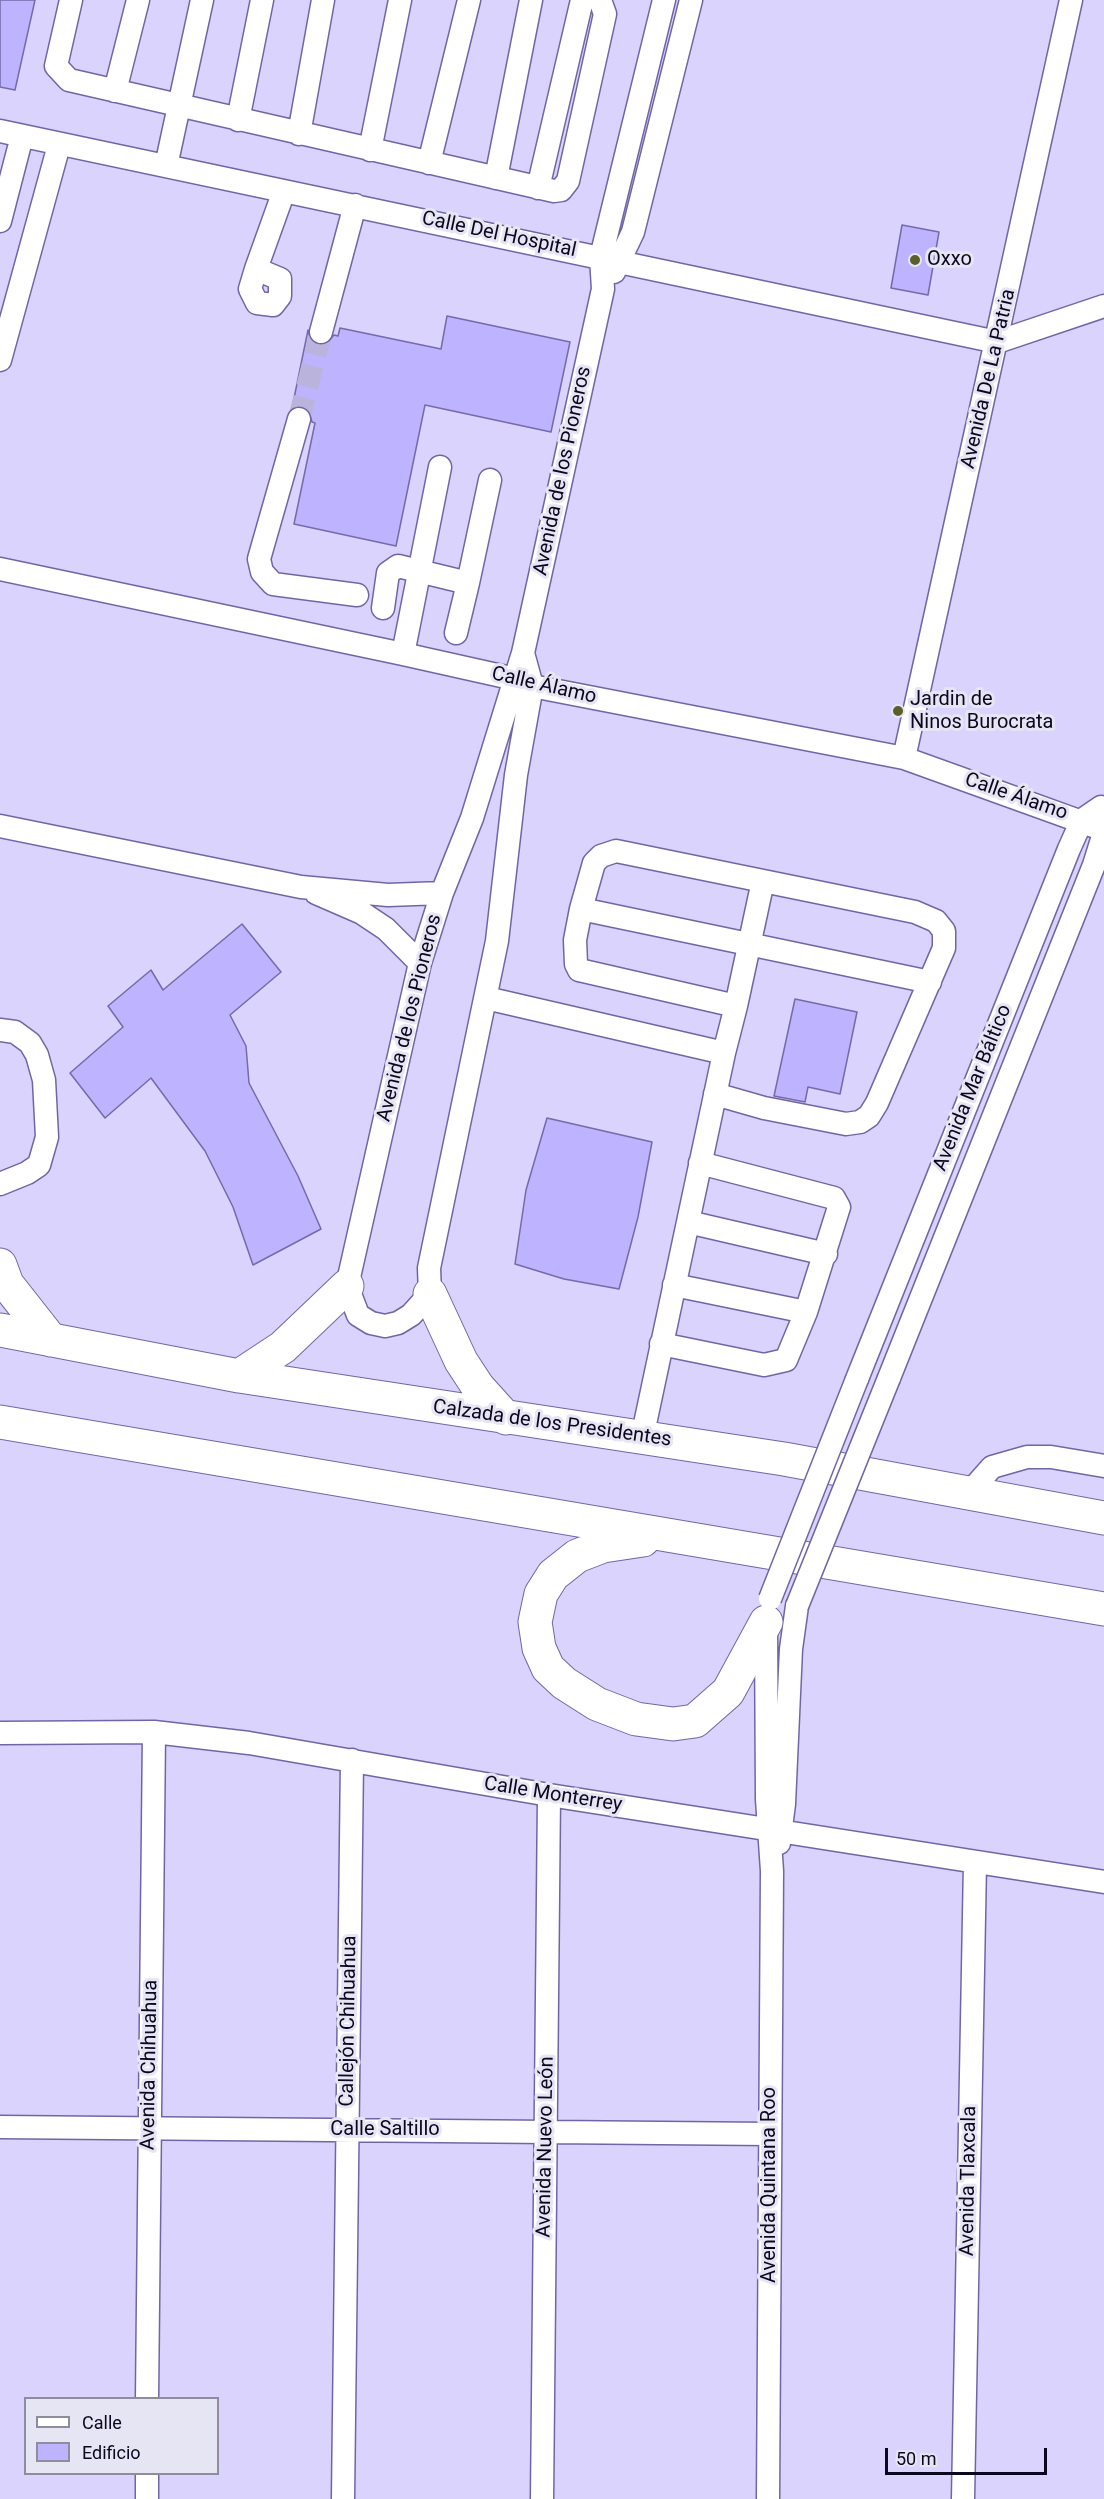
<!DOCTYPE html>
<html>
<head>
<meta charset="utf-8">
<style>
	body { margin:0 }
	#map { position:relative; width:1104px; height:2499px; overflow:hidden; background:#d9d3fe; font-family:Roboto,sans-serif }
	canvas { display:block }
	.legend { position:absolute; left:24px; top:2397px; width:195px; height:78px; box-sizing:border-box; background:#e6e5f3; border:2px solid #8f8c9e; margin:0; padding:8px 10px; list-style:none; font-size:18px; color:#0c061e }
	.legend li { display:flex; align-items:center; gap:12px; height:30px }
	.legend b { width:30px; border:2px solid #8f8c9e }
	.scale { position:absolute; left:885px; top:2448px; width:162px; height:27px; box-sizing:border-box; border:3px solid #0c061e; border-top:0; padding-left:8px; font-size:18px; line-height:21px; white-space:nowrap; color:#0c061e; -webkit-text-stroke:4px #e6e5f3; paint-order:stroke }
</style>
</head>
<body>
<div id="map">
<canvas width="1104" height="2499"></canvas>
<ul class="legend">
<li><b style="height:8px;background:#fff"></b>Calle</li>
<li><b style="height:16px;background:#beb3fe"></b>Edificio</li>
</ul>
<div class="scale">50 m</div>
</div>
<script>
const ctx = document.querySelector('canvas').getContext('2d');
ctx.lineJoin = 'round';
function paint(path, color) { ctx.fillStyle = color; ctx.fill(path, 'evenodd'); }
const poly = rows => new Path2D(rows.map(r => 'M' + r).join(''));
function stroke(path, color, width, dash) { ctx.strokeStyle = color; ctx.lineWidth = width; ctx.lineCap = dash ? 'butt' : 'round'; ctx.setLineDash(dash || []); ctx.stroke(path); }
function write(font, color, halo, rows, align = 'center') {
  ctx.font = font + ' Roboto,sans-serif'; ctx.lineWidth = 6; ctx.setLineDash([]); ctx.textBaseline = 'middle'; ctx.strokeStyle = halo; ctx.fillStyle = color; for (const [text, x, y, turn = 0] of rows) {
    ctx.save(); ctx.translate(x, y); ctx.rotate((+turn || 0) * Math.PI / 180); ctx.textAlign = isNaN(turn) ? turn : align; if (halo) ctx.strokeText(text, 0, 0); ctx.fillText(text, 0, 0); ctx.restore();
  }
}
const building = poly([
	[0,0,35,0,15,90,0,87,0,0],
	[902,225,939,232,928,295,891,288,902,225],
	[447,316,570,342,551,432,425,405,396,546,294,524,315,423,312,422,308,409,302,406,292,408,308,330,311,341,318,345,325,345,334,335,338,336,340,328,441,349,447,316],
	[242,924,281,972,230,1015,246,1046,249,1083,298,1176,321,1229,253,1265,233,1207,205,1151,151,1078,105,1118,70,1073,123,1027,108,1006,151,970,163,990,242,924],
	[795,999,857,1012,840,1094,808,1087,805,1102,774,1096,795,999],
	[547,1118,652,1142,638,1217,619,1289,564,1279,515,1264,526,1190,547,1118]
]);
paint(building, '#beb3fe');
stroke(building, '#756aaa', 1.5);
stroke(poly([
	[299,419,321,332]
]), '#bab4dc', 22, [22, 11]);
const minor = poly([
	[71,0,56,66,69,80,554,191,561,190,568,181,605,14,600,0],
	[115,91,138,0],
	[238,120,262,0],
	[0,131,997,342,1104,306],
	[299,134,323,0],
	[370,150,400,0],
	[429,163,469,0],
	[166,166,202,0],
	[496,178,531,0],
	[538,188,582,0],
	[0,221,22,136],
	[256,269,280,279,280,296,273,305,257,303,250,289,256,269,284,191],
	[614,272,633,232,691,0],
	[321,332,355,205],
	[0,360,59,145],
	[299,419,259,559,262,572,273,584,357,595],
	[0,569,403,654,515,679,532,686,904,758,1104,830],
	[383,608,388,573,398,566,468,583,490,480],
	[456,633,468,583],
	[523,653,532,686,516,775,497,941,429,1268,430,1294,411,1315,398,1323,385,1326,371,1323,358,1315,347,1286,420,963,442,893,472,818,523,653,603,289,601,257,664,0],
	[403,654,440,467],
	[904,758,1071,0],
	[0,826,301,887,388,895,442,893],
	[316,893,362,913,386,929,420,963],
	[581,909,930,982],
	[486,998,724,1053,642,1438],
	[0,1030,15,1032,30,1043,37,1055,44,1080,47,1137,39,1165,27,1173,0,1184],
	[724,1053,736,1006,763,881,616,851,601,856,594,863,581,909,575,940,576,964,579,970,736,1006],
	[715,1094,764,1108,846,1124,860,1122,869,1116,877,1103,944,948,944,931,936,921,915,912,763,881],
	[688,1222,826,1254],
	[674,1285,806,1312],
	[661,1344,764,1365,786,1360,806,1312,839,1207,834,1198,700,1163],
	[889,1378,1094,865,1104,833],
	[857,1379,1069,849,1082,820,1101,807],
	[969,1493,992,1467,1027,1457,1051,1457,1104,1466],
	[766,1625,767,1799,772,1871,768,2499],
	[0,1733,154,1732,249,1743,549,1795,1104,1882],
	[779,1843,784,1804,791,1649,797,1606],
	[0,2127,770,2134],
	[147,2398,154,1732],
	[147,2499,147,2474],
	[343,2499,352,1760],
	[542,2499,549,1795],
	[963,2499,975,1863]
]);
const highway = poly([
	[0,1265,7,1284,51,1340],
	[430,1294,461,1361,478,1387,506,1418],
	[0,1330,239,1376,784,1459,1104,1518],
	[239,1376,283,1347,347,1286],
	[0,1422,1104,1609],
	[643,1540,603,1546,577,1556,553,1575,541,1594,535,1622,539,1648,548,1668,564,1683,597,1704,636,1719,673,1724,695,1721,728,1692,766,1622]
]);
stroke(minor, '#7166a5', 25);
stroke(highway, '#7166a5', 35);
stroke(minor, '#fff', 22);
stroke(highway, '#fff', 33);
const minorBridge = poly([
	[770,1599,857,1379],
	[797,1606,889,1378]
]);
stroke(minorBridge, '#7166a5', 25, []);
stroke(minorBridge, '#fff', 22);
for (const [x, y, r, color] of [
	[915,260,6,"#5b5d2b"],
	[898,711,6,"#5b5d2b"]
]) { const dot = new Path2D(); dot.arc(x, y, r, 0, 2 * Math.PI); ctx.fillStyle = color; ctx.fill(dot); stroke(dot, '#e6e5f3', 2); }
write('20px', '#0c061e', '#e6e5f3', [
	["Calle Del Hospital",499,235,12],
	["Avenida De La Patria",989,379,-77],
	["Avenida de los Pioneros",563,471,-78],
	["Calle Álamo",544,686,13],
	["Calle Álamo",1016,797,19],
	["Avenida de los Pioneros",410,1018,-76],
	["Avenida Mar Báltico",973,1088,-68],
	["Calzada de los Presidentes",552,1424,8],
	["Calle Monterrey",553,1795,9],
	["Callejón Chihuahua",349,2021,-89],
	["Avenida Chihuahua",150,2065,-89],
	["Calle Saltillo",385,2130],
	["Avenida Nuevo León",546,2147,-89],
	["Avenida Tlaxcala",969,2181,-89],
	["Avenida Quintana Roo",770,2185,-90]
]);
write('20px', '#0c061e', '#e6e5f3', [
	["Oxxo",927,260],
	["Jardin de",910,700],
	["Ninos Burocrata",910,723]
], 'left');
</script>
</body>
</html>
